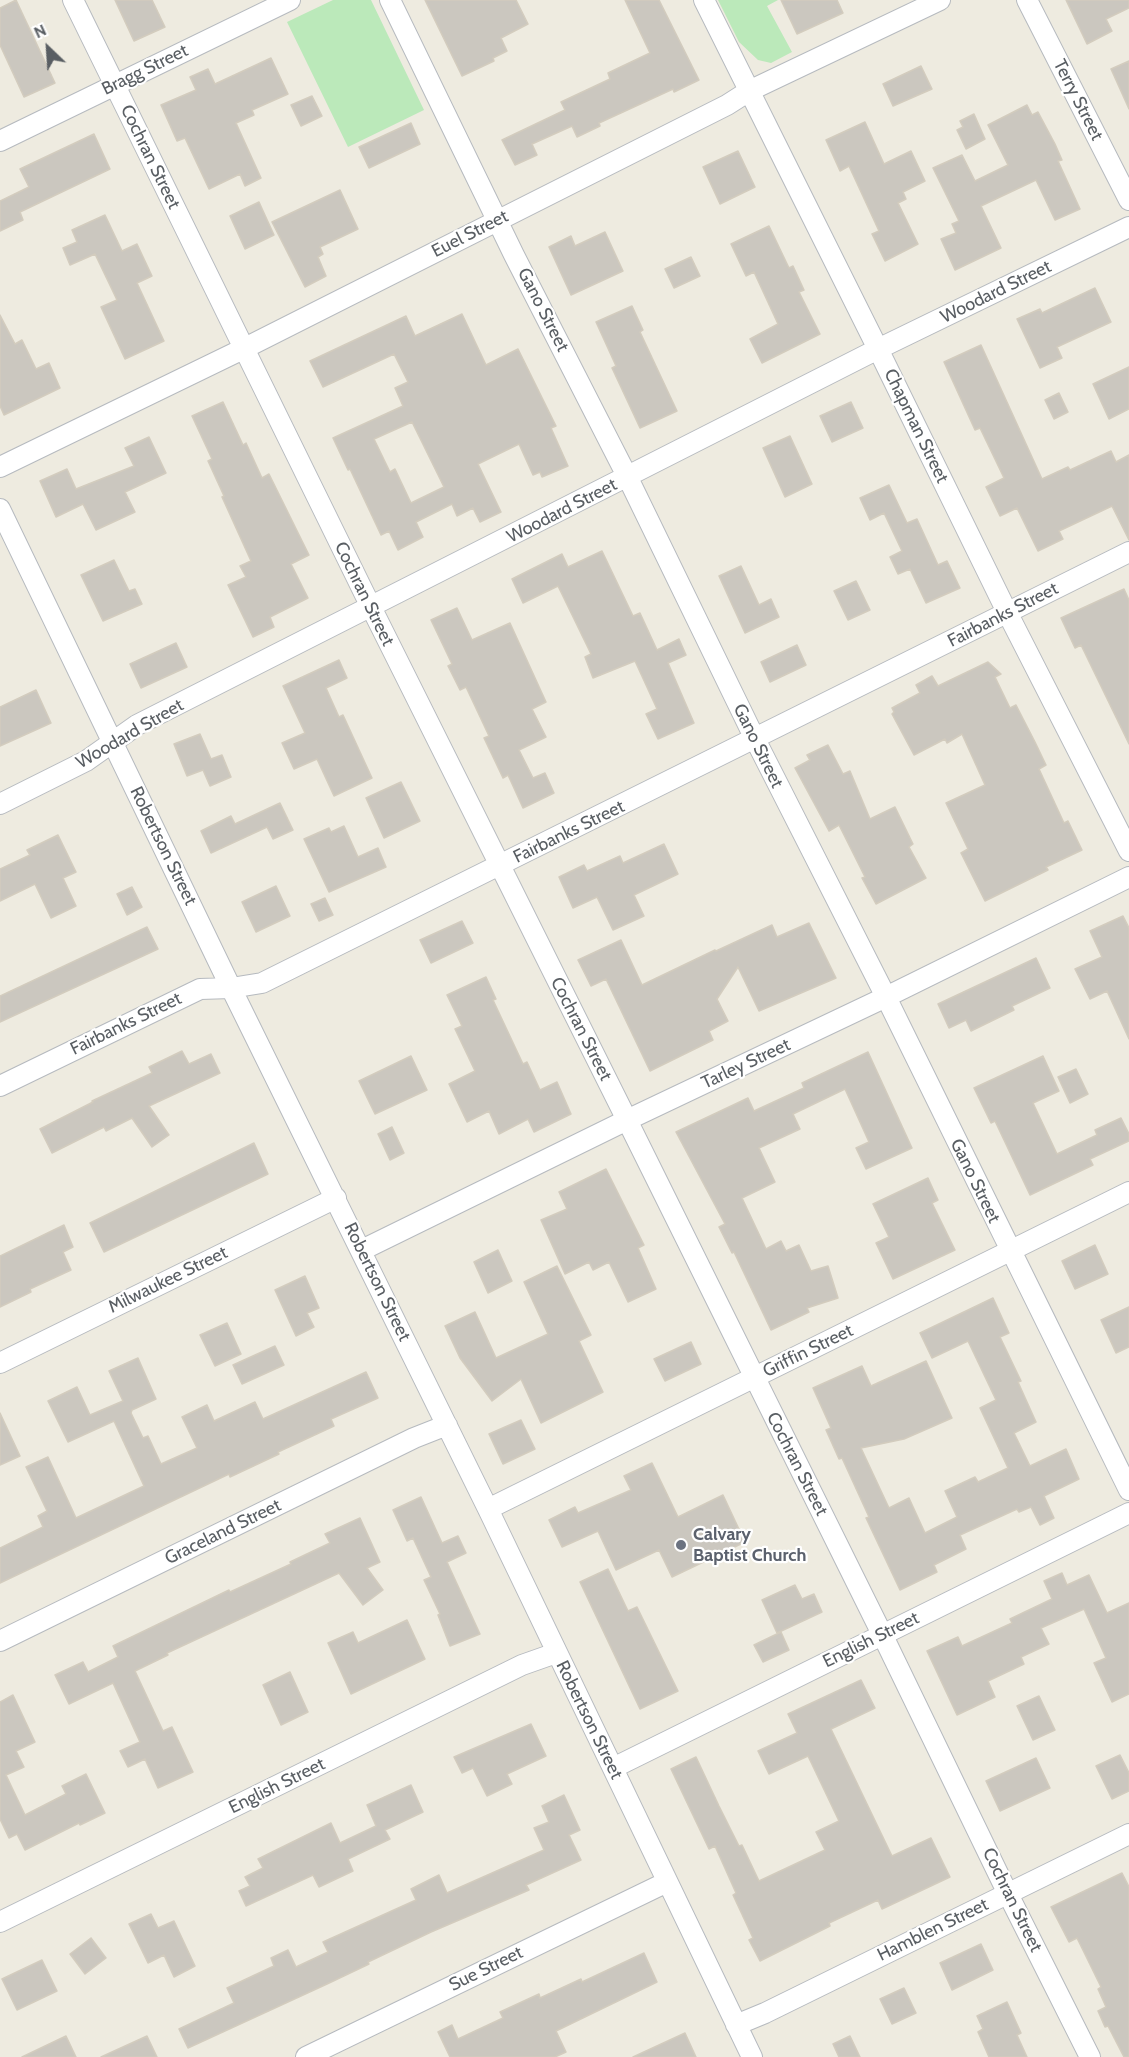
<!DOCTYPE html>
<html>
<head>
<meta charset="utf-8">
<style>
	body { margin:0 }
	#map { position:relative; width:1129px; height:2057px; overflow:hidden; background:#eeebe0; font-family:Cabin,sans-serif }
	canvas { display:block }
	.north { position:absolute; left:18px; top:18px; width:60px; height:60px; -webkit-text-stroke:4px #fff; paint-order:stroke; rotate:335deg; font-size:16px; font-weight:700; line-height:24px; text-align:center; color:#595e63 }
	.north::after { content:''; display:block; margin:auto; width:21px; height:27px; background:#595e63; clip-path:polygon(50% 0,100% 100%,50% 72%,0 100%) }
</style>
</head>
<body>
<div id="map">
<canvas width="1129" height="2057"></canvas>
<div class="north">N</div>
</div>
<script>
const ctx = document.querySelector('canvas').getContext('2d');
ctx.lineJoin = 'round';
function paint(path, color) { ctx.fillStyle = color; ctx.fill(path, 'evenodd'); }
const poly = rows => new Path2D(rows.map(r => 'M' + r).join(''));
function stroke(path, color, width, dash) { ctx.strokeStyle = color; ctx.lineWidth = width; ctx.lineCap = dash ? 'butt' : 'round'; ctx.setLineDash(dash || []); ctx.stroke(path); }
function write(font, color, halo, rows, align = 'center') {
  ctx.font = font + ' Cabin,sans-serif'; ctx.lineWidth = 4.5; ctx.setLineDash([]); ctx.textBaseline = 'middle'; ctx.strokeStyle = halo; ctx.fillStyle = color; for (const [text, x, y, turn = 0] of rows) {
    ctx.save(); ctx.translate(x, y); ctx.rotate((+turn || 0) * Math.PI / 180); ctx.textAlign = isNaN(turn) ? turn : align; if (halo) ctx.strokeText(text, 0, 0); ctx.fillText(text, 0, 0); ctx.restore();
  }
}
paint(poly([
	[333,0,371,0,424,110,348,147,287,22],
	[718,0,778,0,767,6,792,52,771,63,758,60,739,42]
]), '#bbe9ba');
const building = poly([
	[16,0,55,83,24,97,0,45,0,8,16,0],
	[115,0,152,0,165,27,134,41,115,0],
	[425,0,516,0,528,24,501,38,507,51,493,58,494,61,462,76,425,0],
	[625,0,659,0,699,80,674,92,673,89,599,123,600,126,577,137,572,126,532,144,537,155,515,165,502,140,565,110,561,102,610,79,608,73,650,53,625,0],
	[781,0,837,0,843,13,797,34,781,0],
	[1066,0,1129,0,1129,8,1106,19,1112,31,1087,44,1066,0],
	[271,58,288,94,252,110,254,115,236,123,261,178,245,186,240,174,209,189,185,138,177,141,161,105,196,90,190,77,208,69,215,84,271,58],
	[1129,61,1129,109,1111,69,1129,61],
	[921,66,932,89,893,106,883,84,921,66],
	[312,96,322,116,301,126,291,105,312,96],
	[1027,105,1032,115,1038,112,1055,144,1062,160,1058,161,1080,209,1055,220,1036,180,981,206,1001,248,955,270,941,239,956,233,952,224,959,221,933,168,962,155,975,181,1008,165,988,125,1027,105],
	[974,114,985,139,966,149,957,130,963,127,960,121,974,114],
	[865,122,884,164,911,151,925,181,903,192,906,199,898,203,918,244,885,261,872,234,879,231,849,166,840,171,826,140,865,122],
	[411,123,420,144,369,168,359,147,411,123],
	[94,134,110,169,20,212,23,220,0,231,0,201,29,187,20,169,94,134],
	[738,151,755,187,720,204,703,167,738,151],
	[340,190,358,229,320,247,323,254,318,257,326,276,305,287,272,222,340,190],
	[259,202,274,235,245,249,230,216,259,202],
	[105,215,122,251,137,244,152,276,137,283,164,341,125,359,101,307,117,300,95,254,70,265,63,248,77,242,72,230,105,215],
	[769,226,789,268,793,266,804,290,799,292,820,334,762,363,750,339,778,324,754,272,746,276,731,244,769,226],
	[605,232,623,271,571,295,549,247,571,236,575,246,605,232],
	[691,257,700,276,674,288,665,269,691,257],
	[1095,288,1111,322,1057,347,1062,358,1040,368,1017,319,1040,309,1042,313,1095,288],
	[632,306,643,330,640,332,677,411,640,428,612,368,616,366,596,322,632,306],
	[462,314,486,365,518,349,556,426,551,428,568,466,542,477,540,472,533,475,519,444,478,464,501,512,480,522,473,508,457,516,452,504,416,522,423,537,398,550,389,531,381,535,350,469,348,470,333,438,403,406,395,388,408,382,394,354,323,387,310,361,406,316,415,336,462,314],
	[412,422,444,487,411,503,395,469,390,472,374,439,412,422],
	[0,315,15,344,22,340,36,369,49,363,60,388,4,415,0,406,0,315],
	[981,345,1042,479,1068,467,1070,470,1111,451,1116,462,1129,455,1129,540,1112,506,1059,531,1063,539,1038,551,1017,508,1000,516,986,487,1004,478,980,428,975,430,944,362,981,345],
	[1129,367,1129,409,1109,419,1093,384,1129,367],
	[1059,393,1068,412,1054,419,1045,400,1059,393],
	[223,402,243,445,246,443,262,478,269,474,309,555,291,564,308,598,270,617,274,627,253,637,228,585,246,577,240,566,251,561,222,497,224,496,208,461,212,459,192,416,223,402],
	[851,402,863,428,832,442,820,416,851,402],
	[790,436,812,484,785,497,763,448,790,436],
	[149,437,166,473,125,492,135,512,96,530,83,504,56,517,40,481,67,469,76,489,134,466,125,448,149,437],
	[889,485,907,523,917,519,938,565,947,561,960,588,926,603,910,569,898,574,890,557,902,551,884,513,870,520,860,498,889,485],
	[602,551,633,616,640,613,657,650,679,639,686,655,668,663,694,723,658,739,646,714,657,709,635,661,593,678,585,657,591,654,558,586,523,603,512,579,562,554,568,567,602,551],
	[114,560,129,591,135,589,142,604,103,621,81,575,114,560],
	[741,566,759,605,771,599,779,617,745,633,719,576,741,566],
	[856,581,870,610,848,620,834,591,856,581],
	[1124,589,1129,600,1129,744,1081,645,1075,648,1061,618,1124,589],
	[457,608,472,640,510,623,546,702,532,709,546,737,519,750,533,778,545,773,554,793,523,808,508,775,503,778,484,738,489,736,466,687,460,690,448,666,452,664,431,620,457,608],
	[176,643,187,667,141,688,130,664,176,643],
	[797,645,806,665,770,682,761,662,797,645],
	[339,660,347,678,326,688,339,717,343,715,372,778,334,796,317,759,294,769,282,743,305,733,283,686,339,660],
	[988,662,1001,674,995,677,1010,708,1016,705,1035,742,1046,765,1039,769,1064,823,1068,821,1082,850,1046,867,1048,870,985,901,961,853,968,849,946,803,985,785,962,734,947,743,945,739,914,755,892,714,894,712,892,708,920,693,916,685,932,676,938,686,988,662],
	[36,690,51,723,0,746,0,707,36,690],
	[200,734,211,759,222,755,231,777,210,786,203,770,187,776,174,744,200,734],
	[828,745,843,774,850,771,870,819,895,807,913,844,909,847,926,878,876,904,862,878,865,877,839,825,829,831,795,768,810,760,807,755,828,745],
	[401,782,420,821,384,838,366,798,401,782],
	[280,803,293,830,273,839,267,827,211,853,201,831,231,816,235,824,280,803],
	[344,826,358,857,378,848,386,867,329,892,304,839,329,828,331,832,344,826],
	[58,835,76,872,63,878,76,906,51,918,35,884,0,901,0,869,30,855,27,850,58,835],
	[664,844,678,874,634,895,644,916,613,930,597,897,573,908,559,877,584,865,587,871,620,856,623,863,664,844],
	[276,886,290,916,256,932,242,902,276,886],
	[132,887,142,907,127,915,117,894,132,887],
	[325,898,333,915,319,921,311,904,325,898],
	[1123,916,1129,928,1129,1039,1107,991,1090,999,1075,969,1102,957,1090,931,1123,916],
	[462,921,473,943,431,963,420,940,462,921],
	[809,923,836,978,759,1011,738,967,717,999,728,1021,709,1031,713,1040,650,1071,606,979,591,986,578,960,621,940,642,985,715,950,716,951,772,925,777,937,809,923],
	[147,927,158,949,0,1022,0,996,147,927],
	[1036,958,1050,988,1012,1006,1014,1010,971,1031,966,1020,949,1028,938,1004,1036,958],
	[486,977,496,999,493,1000,523,1064,527,1062,540,1090,557,1082,571,1114,534,1132,528,1119,499,1134,489,1111,467,1122,449,1084,475,1071,455,1029,462,1026,447,995,486,977],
	[182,1051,189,1064,211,1054,220,1073,149,1106,169,1135,152,1147,132,1118,106,1131,104,1127,52,1153,40,1129,93,1102,92,1101,152,1073,149,1067,182,1051],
	[868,1052,912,1148,866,1169,856,1148,869,1142,845,1089,793,1114,800,1129,759,1148,775,1182,742,1198,766,1249,781,1241,786,1251,799,1245,811,1271,828,1266,838,1298,807,1308,809,1312,771,1330,734,1252,732,1253,719,1227,725,1224,676,1132,748,1098,754,1111,804,1088,802,1083,868,1052],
	[411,1056,427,1090,375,1114,359,1081,411,1056],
	[1043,1056,1059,1091,1033,1103,1057,1154,1097,1135,1095,1130,1121,1118,1129,1134,1129,1141,1090,1159,1093,1165,1030,1195,995,1121,991,1123,974,1088,1043,1056],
	[1076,1069,1088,1094,1070,1103,1058,1077,1076,1069],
	[392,1127,404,1153,390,1160,378,1134,392,1127],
	[254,1143,268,1174,104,1252,90,1223,254,1143],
	[606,1169,644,1245,638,1248,656,1289,628,1302,609,1262,593,1270,589,1262,565,1274,541,1220,567,1209,559,1192,606,1169],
	[928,1178,938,1200,932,1203,955,1250,893,1279,876,1243,889,1237,873,1204,928,1178],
	[64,1225,73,1247,63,1252,71,1270,30,1289,31,1292,0,1307,0,1256,64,1225],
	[1095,1245,1108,1274,1075,1289,1062,1261,1095,1245],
	[498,1250,512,1281,488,1293,474,1262,498,1250],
	[557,1266,591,1335,579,1341,603,1392,541,1423,521,1379,492,1401,460,1358,445,1326,475,1312,496,1358,548,1334,524,1282,557,1266],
	[305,1276,319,1308,307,1313,314,1327,296,1336,275,1290,305,1276],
	[993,1298,1009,1333,1000,1337,1021,1381,1018,1382,1036,1422,1014,1433,1030,1466,1066,1449,1079,1479,1044,1496,1054,1518,1040,1525,1031,1507,1019,1512,1017,1509,960,1535,966,1549,934,1565,937,1572,900,1590,866,1518,869,1517,842,1458,839,1459,826,1430,831,1428,813,1388,862,1366,871,1386,926,1361,952,1418,904,1439,861,1448,889,1508,909,1498,925,1533,957,1517,945,1491,975,1477,978,1482,1008,1468,980,1408,996,1400,968,1341,932,1358,920,1333,993,1298],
	[1129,1307,1129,1347,1116,1353,1101,1320,1129,1307],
	[227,1323,241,1354,215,1366,200,1335,227,1323],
	[691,1342,701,1364,665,1381,654,1359,691,1342],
	[275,1346,284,1365,242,1384,233,1365,275,1346],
	[138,1358,156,1399,132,1410,131,1413,143,1438,148,1436,161,1464,197,1448,182,1417,207,1405,214,1421,255,1402,263,1419,366,1372,378,1398,331,1419,334,1426,278,1452,279,1454,230,1477,229,1474,0,1583,0,1548,43,1527,38,1516,47,1511,26,1467,48,1457,76,1518,144,1486,114,1421,68,1442,48,1401,77,1387,90,1415,123,1401,109,1371,138,1358],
	[0,1413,20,1456,0,1465,0,1413],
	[521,1420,535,1449,503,1464,489,1434,521,1420],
	[652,1463,678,1517,723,1495,745,1542,672,1577,659,1550,616,1570,598,1531,562,1547,549,1520,575,1507,578,1513,631,1490,624,1476,652,1463],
	[421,1497,442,1543,458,1536,466,1553,447,1562,480,1634,450,1646,438,1615,440,1614,424,1580,431,1577,413,1538,407,1541,393,1510,421,1497],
	[360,1518,380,1562,367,1568,383,1590,363,1605,339,1573,167,1653,168,1655,135,1671,163,1731,172,1727,193,1772,158,1788,145,1759,128,1767,120,1751,140,1742,113,1683,69,1704,55,1675,83,1662,88,1672,118,1657,113,1646,229,1590,230,1592,291,1564,290,1562,330,1543,325,1534,360,1518],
	[608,1569,628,1611,637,1607,678,1691,640,1709,580,1582,608,1569],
	[1062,1573,1067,1585,1089,1575,1107,1613,1129,1603,1129,1694,1112,1702,1094,1663,1106,1658,1084,1609,1041,1628,1049,1644,1021,1657,1024,1664,988,1681,995,1697,957,1715,927,1651,958,1637,962,1646,1012,1623,1010,1619,1052,1599,1044,1581,1062,1573],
	[795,1585,802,1599,814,1594,822,1612,777,1633,762,1600,795,1585],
	[407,1620,425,1659,351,1694,328,1643,353,1632,358,1643,407,1620],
	[781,1632,789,1650,763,1662,754,1645,781,1632],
	[290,1672,308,1712,281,1725,263,1685,290,1672],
	[861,1680,875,1708,831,1729,892,1856,931,1838,950,1877,882,1909,878,1900,829,1923,830,1926,760,1961,749,1940,753,1938,733,1895,736,1893,715,1846,709,1849,671,1769,696,1757,719,1806,739,1846,742,1845,759,1881,825,1850,816,1832,839,1821,808,1756,769,1774,758,1751,797,1733,788,1714,861,1680],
	[13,1695,35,1742,16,1751,24,1767,6,1775,25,1815,66,1794,62,1786,86,1774,105,1813,80,1825,79,1823,25,1850,17,1834,9,1838,0,1819,0,1702,13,1695],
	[1039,1696,1055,1730,1033,1740,1017,1706,1039,1696],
	[531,1724,546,1756,507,1774,512,1784,487,1796,473,1768,462,1773,454,1757,531,1724],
	[1120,1755,1129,1773,1129,1791,1112,1799,1096,1766,1120,1755],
	[1036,1758,1050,1788,1000,1811,986,1781,1036,1758],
	[411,1785,423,1812,385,1830,390,1839,348,1859,353,1871,319,1887,313,1875,246,1906,239,1891,250,1886,245,1877,263,1868,258,1859,331,1823,340,1843,376,1826,367,1805,411,1785],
	[564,1795,580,1830,569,1835,581,1860,526,1885,529,1890,431,1932,368,1962,369,1964,327,1984,188,2048,179,2029,234,2003,227,1988,274,1966,271,1958,288,1950,296,1967,328,1952,323,1942,416,1900,411,1889,439,1875,447,1893,544,1850,534,1828,549,1822,542,1806,564,1795],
	[1122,1873,1129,1887,1129,2057,1124,2057,1108,2026,1105,2027,1098,2011,1106,2007,1098,1989,1101,1987,1077,1938,1069,1942,1051,1907,1122,1873],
	[151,1914,158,1928,174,1921,195,1966,174,1977,164,1955,148,1963,129,1924,151,1914],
	[91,1938,106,1958,85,1974,70,1954,91,1938],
	[981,1944,993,1970,952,1990,940,1963,981,1944],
	[644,1953,657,1982,556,2031,566,2052,555,2057,450,2057,438,2032,452,2025,458,2039,503,2018,500,2012,539,1994,540,1998,581,1979,582,1982,644,1953],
	[42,1960,57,1991,17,2010,2,1979,42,1960],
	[904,1988,916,2013,892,2024,880,1999,904,1988],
	[1007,2002,1021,2033,1017,2035,1027,2057,989,2057,978,2032,983,2029,977,2016,1007,2002],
	[685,2033,696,2057,633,2057,685,2033],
	[66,2036,76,2057,22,2057,66,2036],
	[147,2036,157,2057,101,2057,147,2036],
	[850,2036,860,2057,839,2057,833,2044,850,2036]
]);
paint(building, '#cbc7bf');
stroke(building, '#d3ccbe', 1.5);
const street = poly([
	[73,0,371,607,627,1120,882,1634,1008,1894,1090,2057],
	[390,0,514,255,628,478,755,739,886,997,1129,1490],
	[704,0,878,349,1007,612,1129,851],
	[1027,0,1129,200],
	[0,141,290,0],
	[0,467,245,348,727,105,749,91,940,0],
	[0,509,231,988,488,1509,752,2057],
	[0,804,86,761,137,725,878,349,1129,227],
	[0,1086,200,989,231,988,262,983,1129,552],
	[362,1250,627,1120,886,997,1129,877],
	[0,1363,336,1198],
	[488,1509,1129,1192],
	[0,1641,414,1438,447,1425],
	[613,1768,1129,1513],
	[0,1922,522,1665,556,1653],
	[736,2025,765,2013,1129,1834],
	[306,2057,667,1882]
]);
stroke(street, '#b6babf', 22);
stroke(street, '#fff', 20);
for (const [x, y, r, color] of [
	[681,1545,6,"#6b7280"]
]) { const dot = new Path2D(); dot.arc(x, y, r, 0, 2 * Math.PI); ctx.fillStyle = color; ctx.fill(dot); stroke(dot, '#fff', 2); }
write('18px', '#595e63', '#fff', [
	["Bragg Street",145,70,-26],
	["Terry Street",1078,100,63],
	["Cochran Street",150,157,64],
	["Euel Street",470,234,-27],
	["Woodard Street",996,292,-26],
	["Gano Street",543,310,63],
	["Chapman Street",916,426,64],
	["Woodard Street",562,511,-27],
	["Cochran Street",364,594,64],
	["Fairbanks Street",1003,615,-27],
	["Woodard Street",130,734,-30],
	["Gano Street",758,746,64],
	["Fairbanks Street",569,832,-26],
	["Robertson Street",163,846,64],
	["Fairbanks Street",126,1024,-26],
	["Cochran Street",581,1029,63],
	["Tarley Street",746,1064,-25],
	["Gano Street",975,1181,64],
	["Milwaukee Street",168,1280,-26],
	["Robertson Street",377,1282,64],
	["Griffin Street",808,1351,-26],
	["Cochran Street",797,1464,63],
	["Graceland Street",223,1532,-26],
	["English Street",871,1640,-26],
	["Robertson Street",589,1720,64],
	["English Street",277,1786,-26],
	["Cochran Street",1012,1900,64],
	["Hamblen Street",933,1930,-26],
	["Sue Street",486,1969,-26]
]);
write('bold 18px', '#5b616d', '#fff', [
	["Calvary",693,1535],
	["Baptist Church",693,1556]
], 'left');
</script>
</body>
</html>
